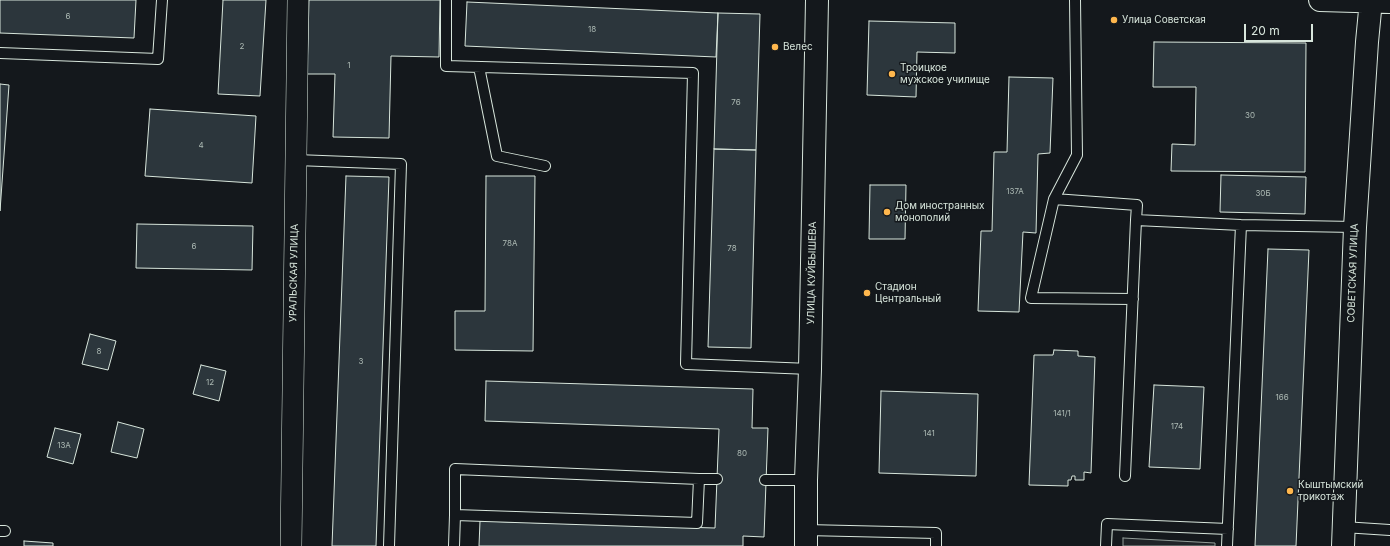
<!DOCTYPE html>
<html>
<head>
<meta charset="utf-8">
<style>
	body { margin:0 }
	#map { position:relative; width:1390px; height:546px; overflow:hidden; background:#14181c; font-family:Inter,sans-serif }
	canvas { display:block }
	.scale { position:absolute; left:1244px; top:24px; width:69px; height:18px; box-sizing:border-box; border:2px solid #d8e6dc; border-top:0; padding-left:5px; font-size:12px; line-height:14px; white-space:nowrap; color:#d8e6dc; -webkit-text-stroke:3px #14181c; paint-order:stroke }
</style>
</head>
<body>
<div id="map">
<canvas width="1390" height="546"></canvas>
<div class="scale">20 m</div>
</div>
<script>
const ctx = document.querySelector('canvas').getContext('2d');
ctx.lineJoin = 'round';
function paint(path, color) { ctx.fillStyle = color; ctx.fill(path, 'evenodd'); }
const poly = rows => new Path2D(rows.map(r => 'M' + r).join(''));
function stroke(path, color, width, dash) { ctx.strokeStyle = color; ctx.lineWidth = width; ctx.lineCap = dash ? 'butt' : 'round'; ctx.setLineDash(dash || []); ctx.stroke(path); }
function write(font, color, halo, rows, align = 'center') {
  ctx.font = font + ' Inter,sans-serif'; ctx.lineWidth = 3; ctx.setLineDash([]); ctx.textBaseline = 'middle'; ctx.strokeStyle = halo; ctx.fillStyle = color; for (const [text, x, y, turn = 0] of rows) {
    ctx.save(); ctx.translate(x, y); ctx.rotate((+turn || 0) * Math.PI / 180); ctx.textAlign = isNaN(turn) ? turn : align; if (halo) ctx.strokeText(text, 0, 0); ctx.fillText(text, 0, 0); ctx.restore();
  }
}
const green = poly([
	[1123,538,1215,543,1215,546,1123,546,1123,538]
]);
paint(green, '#202428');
stroke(green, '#939e99', 1);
const building = poly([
	[0,0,136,0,134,38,0,33,0,0],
	[223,0,266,0,260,96,218,94,223,0],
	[309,0,440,0,439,57,391,56,389,138,333,137,335,74,307,74,309,0],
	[467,2,718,13,716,57,465,46,467,2],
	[718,13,760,14,756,150,714,149,718,13],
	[869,21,955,23,955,53,917,52,916,97,867,95,869,21],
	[1154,42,1306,43,1305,172,1171,171,1172,144,1195,145,1196,87,1153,87,1154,42],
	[1009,77,1053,78,1050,153,1038,154,1036,233,1023,232,1019,312,978,311,981,231,992,231,994,152,1007,152,1009,77],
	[0,84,9,85,0,211,0,84],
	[150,109,256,116,252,183,145,176,150,109],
	[714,149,756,150,751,348,708,347,714,149],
	[1221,175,1306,177,1305,214,1220,212,1221,175],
	[346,176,389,177,376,546,332,546,346,176],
	[486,176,535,176,533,351,455,350,455,311,485,311,486,176],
	[870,185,906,185,905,239,869,239,870,185],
	[137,224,253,226,252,270,136,268,137,224],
	[1268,249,1309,250,1296,546,1255,546,1268,249],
	[90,334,116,341,108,370,82,364,90,334],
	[1054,350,1078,351,1078,356,1095,357,1091,473,1084,472,1084,480,1075,480,1075,476,1072,476,1071,480,1068,480,1068,486,1029,485,1034,355,1053,355,1054,350],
	[201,365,226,371,219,401,193,394,201,365],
	[486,381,753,389,752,428,768,428,764,537,743,536,743,546,479,546,480,521,715,528,719,429,485,421,486,381],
	[1154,385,1204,387,1200,469,1149,467,1154,385],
	[881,391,978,394,976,476,879,473,881,391],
	[118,422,144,429,137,458,111,452,118,422],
	[55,428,81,434,73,464,47,457,55,428],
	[24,541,53,543,53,546,24,546,24,541]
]);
paint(building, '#2c363c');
stroke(building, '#d8e6dc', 1);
const lane = poly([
	[446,0,446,66,693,73,686,364,810,369],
	[1075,0,1077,155,1054,199,1031,298,1133,299],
	[0,53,158,59,162,0],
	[479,67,497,156,545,166],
	[296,160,401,164,389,546],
	[1054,199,1137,205,1136,220],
	[1125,476,1136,220,1241,225,1355,227],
	[765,480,806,480],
	[455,515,455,469,699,479],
	[1343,527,1390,530],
	[806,530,936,533,936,546],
	[0,531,5,531],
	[454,546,455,515,697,523,699,479,717,479],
	[1106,546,1107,524,1228,529],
	[1227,546,1241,225]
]);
const street = poly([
	[291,546,298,0]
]);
const secondary = poly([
	[1320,0,1390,2],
	[806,546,806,480,810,369,817,0],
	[1343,546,1355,227,1367,42,1371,0]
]);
stroke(lane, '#d8e6dc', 12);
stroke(street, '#d8e6dc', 22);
stroke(secondary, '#d8e6dc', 24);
stroke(lane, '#14181c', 10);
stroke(street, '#14181c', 21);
stroke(secondary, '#14181c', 22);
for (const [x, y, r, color] of [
	[1114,20,4,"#ffb74d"],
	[775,47,4,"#ffb74d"],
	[892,74,4,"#ffb74d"],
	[887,212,4,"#ffb74d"],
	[867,293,4,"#ffb74d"],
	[1290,491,4,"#ffb74d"]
]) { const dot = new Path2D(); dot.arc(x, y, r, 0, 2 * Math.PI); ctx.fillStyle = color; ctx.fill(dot); stroke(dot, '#14181c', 1.5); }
write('8px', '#adbab4', null, [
	["6",68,17],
	["18",592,30],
	["2",242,47],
	["1",349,66],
	["76",736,103],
	["30",1250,116],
	["4",201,146],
	["137А",1015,192],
	["30Б",1263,194],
	["78А",510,244],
	["6",194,247],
	["78",732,249],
	["8",99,352],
	["3",361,362],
	["12",210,383],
	["166",1282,398],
	["141/1",1062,414],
	["174",1177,427],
	["141",929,434],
	["13А",64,446],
	["80",742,454]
]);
write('10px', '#d8e6dc', '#14181c', [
	["Улица Советская",1122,20],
	["Велес",783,47],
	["Троицкое",900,68],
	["мужское училище",900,80],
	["Дом иностранных",895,206],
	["монополий",895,218],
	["Стадион",875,287],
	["Центральный",875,299],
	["Кыштымский",1298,485],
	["трикотаж",1298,497]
], 'left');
write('10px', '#d8e6dc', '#14181c', [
	["УРАЛЬСКАЯ УЛИЦА",294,273,-89],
	["УЛИЦА КУЙБЫШЕВА",812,273,-89],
	["СОВЕТСКАЯ УЛИЦА",1353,273,-88]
]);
</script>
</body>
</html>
